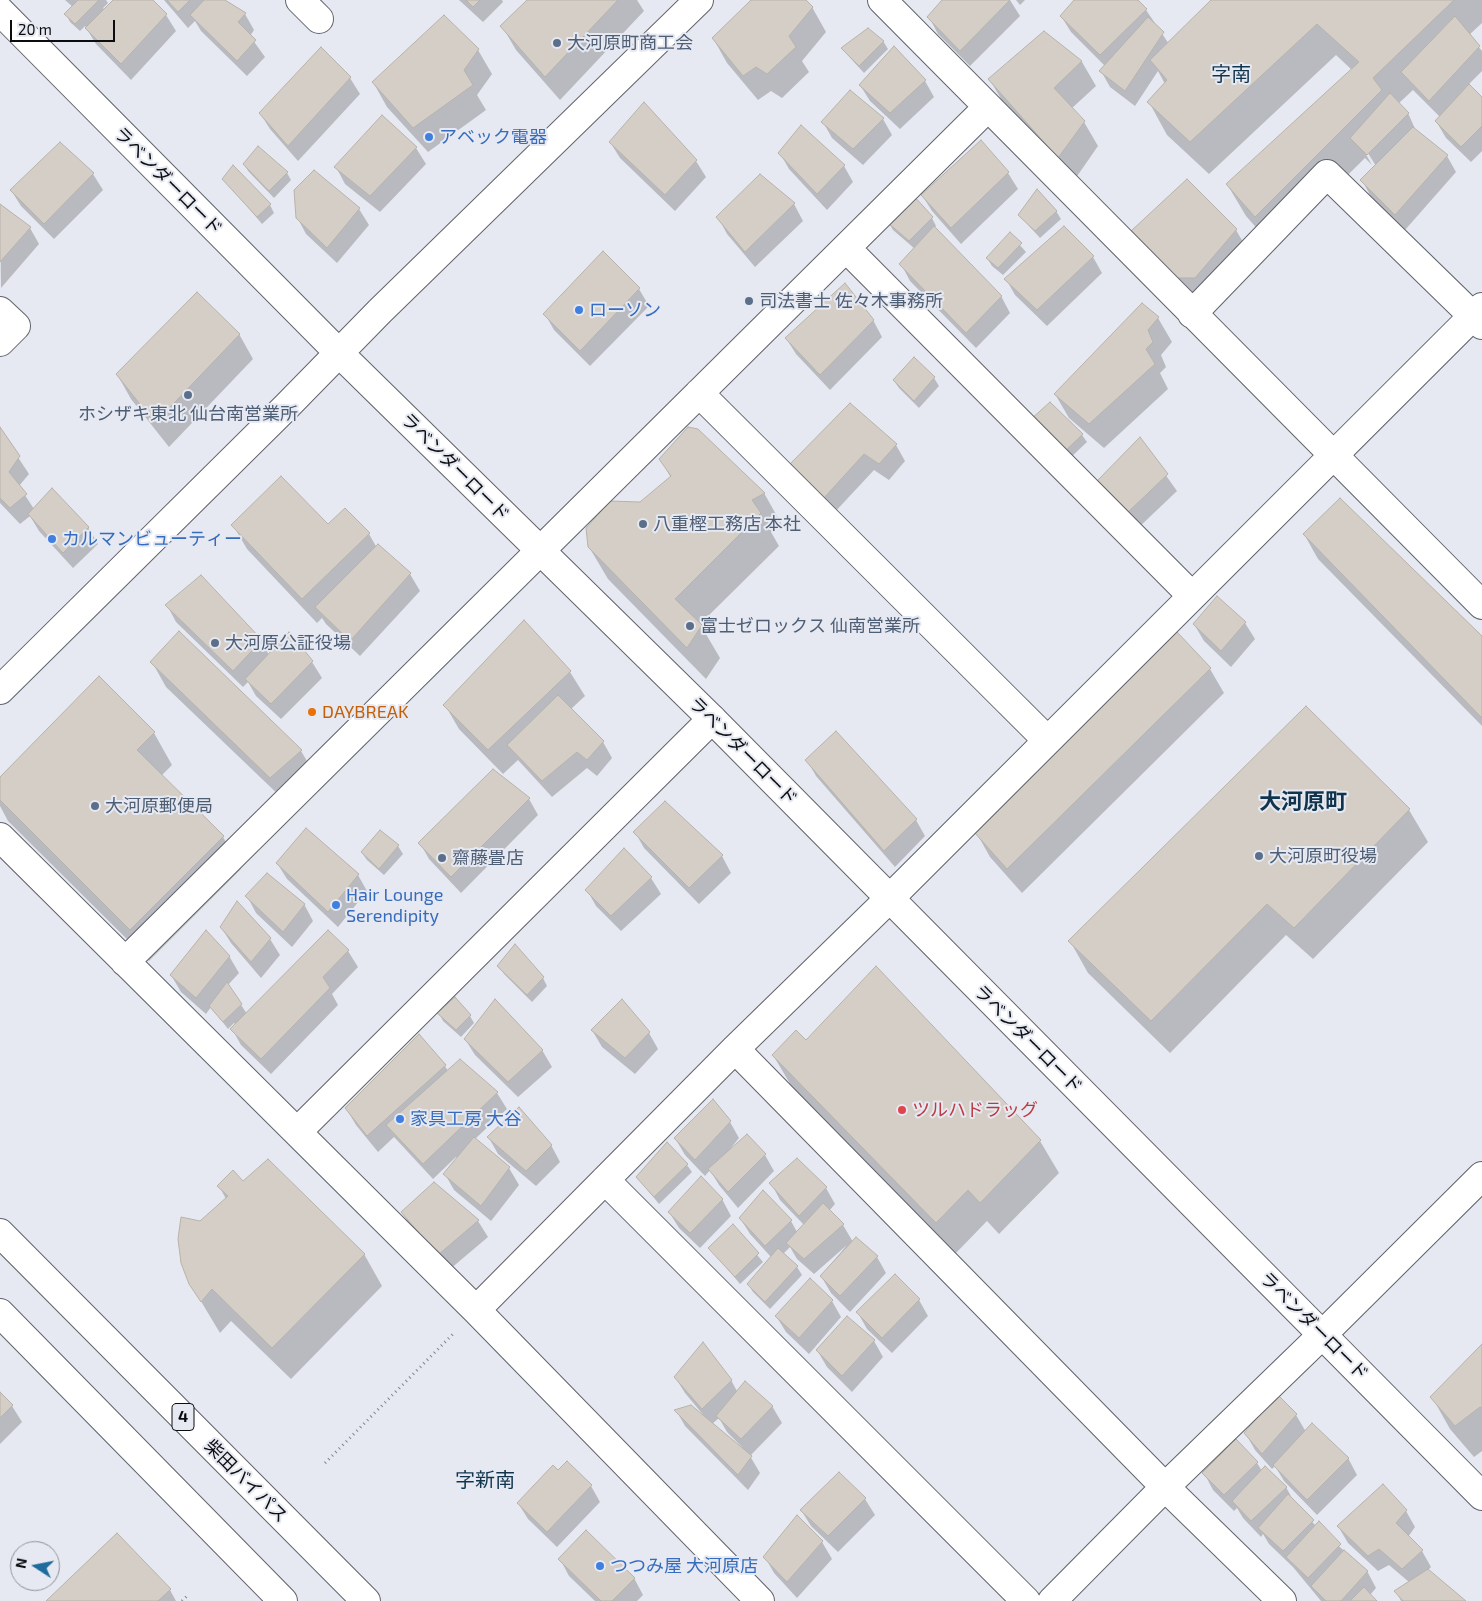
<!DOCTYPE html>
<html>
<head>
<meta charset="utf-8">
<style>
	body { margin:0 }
	#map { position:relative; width:1482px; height:1601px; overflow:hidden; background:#e6e9f1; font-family:"Exo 2",sans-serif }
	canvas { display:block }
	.north { position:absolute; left:10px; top:1541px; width:50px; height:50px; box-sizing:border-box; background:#e6e9f1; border:1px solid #8e9197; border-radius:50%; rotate:281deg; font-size:14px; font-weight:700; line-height:20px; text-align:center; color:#0b0c0f }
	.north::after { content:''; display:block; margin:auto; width:18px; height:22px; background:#1e6c9e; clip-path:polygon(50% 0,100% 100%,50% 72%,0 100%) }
	.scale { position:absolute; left:10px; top:20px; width:105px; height:22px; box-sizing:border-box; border:2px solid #0b0c0f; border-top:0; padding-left:6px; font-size:15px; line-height:18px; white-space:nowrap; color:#0b0c0f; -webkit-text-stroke:4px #e6e9f1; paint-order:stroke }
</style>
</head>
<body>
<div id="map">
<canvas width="1482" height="1601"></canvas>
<div class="north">N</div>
<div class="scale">20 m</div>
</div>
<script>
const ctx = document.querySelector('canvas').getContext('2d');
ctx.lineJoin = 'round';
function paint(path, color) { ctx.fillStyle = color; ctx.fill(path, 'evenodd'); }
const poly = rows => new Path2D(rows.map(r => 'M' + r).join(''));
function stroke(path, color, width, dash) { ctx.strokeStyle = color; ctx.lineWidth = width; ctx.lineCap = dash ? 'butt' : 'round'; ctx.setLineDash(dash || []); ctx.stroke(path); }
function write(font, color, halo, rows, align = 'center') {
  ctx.font = font + ' "Exo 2","Noto Sans JP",sans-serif'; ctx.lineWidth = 4; ctx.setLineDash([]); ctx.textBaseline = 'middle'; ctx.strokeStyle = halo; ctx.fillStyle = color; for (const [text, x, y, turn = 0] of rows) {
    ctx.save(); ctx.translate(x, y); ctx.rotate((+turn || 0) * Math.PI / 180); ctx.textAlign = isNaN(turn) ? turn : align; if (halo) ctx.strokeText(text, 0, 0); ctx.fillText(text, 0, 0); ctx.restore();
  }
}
paint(poly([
	[65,0,106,0,108,3,103,8,105,10,114,0,151,0,166,15,176,31,131,80,96,44,85,26,80,31,70,22,66,14,73,7],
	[164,0,223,0,245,14,254,30,250,36,265,57,247,76,201,31,195,21,188,28],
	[459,0,502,0,503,2,483,22],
	[529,0,637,0,644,11,560,100,516,50,502,26],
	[752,0,805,0,812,7,826,32,802,61,809,72,782,98,771,91,758,100,727,63,713,38],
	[944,0,1010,0,1020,16,970,66,938,34,929,17],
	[1016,0,1025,0,1020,5],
	[1076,0,1136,0,1146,10,1169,44,1212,0,1482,0,1482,23,1469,35,1482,51,1482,71,1468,85,1482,99,1482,151,1471,162,1446,138,1436,121,1440,117,1413,90,1398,104,1408,113,1416,131,1447,156,1456,172,1405,230,1371,197,1362,180,1376,166,1366,150,1364,151,1372,165,1365,158,1274,248,1246,216,1227,184,1352,70,1336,55,1209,174,1167,135,1149,102,1165,84,1158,71,1135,106,1110,87,1101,71,1105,66,1071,32,1061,16],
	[1044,33,1082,62,1096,86,1071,109,1084,122,1098,146,1073,182,1004,104,990,80],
	[883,41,888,49,864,73,842,49],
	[478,50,492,74,477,95,486,110,428,152,387,107,373,82],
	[350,78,360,94,298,161,270,129,260,113],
	[925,81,934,97,900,129,870,101,860,85],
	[644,104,696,161,706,177,675,211,620,158,610,142],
	[382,117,416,148,426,164,380,212,345,184,336,167],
	[883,119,892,135,863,165,832,138,823,122],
	[981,142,1008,173,1018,189,961,244,932,211,922,195],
	[60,144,93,174,103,190,54,239,21,206,11,190],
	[780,153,844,166,853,182,827,210,789,169],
	[244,165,287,173,291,180,274,198,249,172],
	[760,176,794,204,803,221,755,267,727,234,718,217],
	[224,179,270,205,274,213,262,224],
	[0,205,30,228,39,244,1,288],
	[359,209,369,225,337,263,306,234,297,217],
	[1056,211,1061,219,1040,238,1019,215],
	[932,218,936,226,934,228,1001,296,1010,313,976,348,910,281,901,264,915,249,893,230,889,223],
	[1236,230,1250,254,1185,302,1147,255],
	[1010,234,1026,252,1003,275,992,266,987,258],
	[603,253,639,289,649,306,590,366,554,330,545,314],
	[1093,257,1102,273,1047,326,1015,295,1006,279],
	[1158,318,1172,342,1161,355,1166,367,1160,373,1168,389,1104,448,1069,418,1055,394],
	[873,320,882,337,830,390,796,354,786,338],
	[239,334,253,359,169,447,131,399,117,374],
	[914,358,934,378,939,386,919,408,899,388,894,381],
	[1036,428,1082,435,1087,442,1067,461],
	[0,430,29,474,19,486,34,509,88,527,98,544,73,568,39,531,30,516,20,524,0,503],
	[1140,439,1177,491,1136,530,1108,497],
	[896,445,905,461,889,480,874,470,833,514,791,465],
	[661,460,764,493,782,525,771,532,779,546,700,624,720,658,706,679,608,579,589,547,671,478],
	[233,525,328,526,369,534,377,548,378,546,410,574,420,591,360,656,326,624,322,618,317,623,247,549],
	[1304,534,1482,638,1482,726,1318,559],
	[1217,598,1245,623,1255,639,1231,667,1204,641,1194,624],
	[167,605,261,640,269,655,289,634,312,662,322,678,281,719,256,696,248,682,243,687,176,622],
	[524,621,570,672,585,696,571,709,603,742,612,758,597,776,587,768,552,797,518,760,503,774,459,729,445,705],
	[179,633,301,751,316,776,285,801,166,687,152,662],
	[1210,669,1224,693,1022,893,990,857,976,832],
	[154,733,172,765,161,776,223,837,241,869,149,961,8,821,0,806,0,778],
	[807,760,916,820,925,836,895,867,816,776],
	[529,799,538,815,461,893,429,859,420,843],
	[665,803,722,856,731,873,699,904,644,848,635,832],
	[1409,810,1428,842,1313,959,1286,935,1170,1053,1088,973,1070,941],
	[380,832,398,846,403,854,384,875,367,860,362,853],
	[624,850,651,878,661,894,621,931,596,906,587,890],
	[277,863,358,875,367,891,338,927,287,879],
	[247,896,304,904,313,921,292,947,256,913],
	[221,927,270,939,280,955,261,978,231,943],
	[328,931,348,951,358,967,332,994,338,1005,271,1074,241,1045,232,1029,236,1025,234,1023,228,1029,211,1007,206,1014,181,992,171,975,229,956,239,973,228,985,247,1014],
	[499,966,543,978,547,986,532,1002,504,974],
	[439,1013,470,1016,474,1023,461,1037,443,1021],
	[592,1030,649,1033,658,1049,635,1074,602,1047],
	[465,1039,542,1050,552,1067,518,1097,475,1055],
	[806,1042,1040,1141,1059,1173,999,1234,987,1221,955,1254,792,1087,773,1055],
	[460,1061,497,1093,507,1109,475,1139,509,1168,519,1185,491,1221,454,1190,445,1174,458,1158,456,1157,433,1179,394,1137,378,1152,356,1125,346,1108,445,1066,448,1071],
	[730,1122,739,1138,731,1148,765,1155,774,1171,738,1208,719,1185,710,1170,705,1176,685,1155,675,1138],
	[489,1138,551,1145,560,1162,536,1186,498,1154],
	[687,1165,692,1172,659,1204,637,1177],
	[243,1183,364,1254,382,1286,291,1379,231,1321,220,1333,190,1283,200,1222,226,1199,219,1186],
	[771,1183,826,1188,835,1204,829,1211,843,1225,853,1242,877,1257,886,1273,850,1312,831,1293,821,1276,847,1245,814,1274,797,1259,790,1247,783,1254,797,1267,802,1275,770,1309,753,1292,748,1284,771,1257,750,1234,740,1218,791,1221,797,1232,804,1225,780,1200],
	[434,1184,478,1221,488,1237,449,1270,412,1229,402,1212],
	[722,1199,731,1216,700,1248,679,1228,669,1212],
	[733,1226,763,1262,740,1284,710,1248],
	[919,1300,928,1316,892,1353,867,1329,858,1313],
	[832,1301,841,1317,809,1354,786,1332,776,1316],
	[874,1341,883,1357,852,1392,827,1367,817,1350],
	[1482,1345,1482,1451,1474,1457,1450,1429,1432,1397],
	[675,1377,731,1380,738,1393,772,1406,782,1423,750,1456,760,1473,748,1490,685,1426,676,1410,705,1417,685,1393],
	[719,1418,727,1432,742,1447,741,1448,712,1424],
	[0,1394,12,1406,22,1422,0,1444],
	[1296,1415,1306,1432,1348,1458,1357,1475,1317,1515,1284,1481,1275,1466,1272,1469,1255,1450,1246,1434],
	[1257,1463,1262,1471,1286,1487,1294,1502,1316,1526,1367,1571,1376,1588,1370,1595,1375,1601,1321,1601,1293,1567,1269,1544,1263,1534,1261,1537,1243,1518,1237,1508,1234,1511,1213,1490,1204,1473],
	[558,1472,591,1486,600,1502,557,1547,528,1519,518,1503],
	[839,1473,865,1499,875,1515,838,1552,811,1526,801,1510],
	[1406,1511,1415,1527,1408,1537,1422,1551,1431,1567,1427,1571,1464,1601,1401,1601,1396,1591,1409,1582,1389,1565,1378,1571,1348,1543,1338,1526],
	[797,1517,822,1542,832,1559,797,1598,774,1573,765,1557],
	[560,1559,634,1578,643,1595,637,1601,595,1601,569,1576],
	[170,1590,176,1601,48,1601]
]), '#0003');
const building = poly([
	[78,0,99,0,75,24,64,14,78,0],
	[113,0,153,0,167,14,121,64,85,28,113,0],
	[167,0,190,0,178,12,167,0],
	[204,0,225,0,246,13,238,22,256,40,237,61,190,15,204,0],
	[466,0,480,0,473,7,466,0],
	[527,0,618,0,545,77,500,26,527,0],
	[751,0,806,0,813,7,789,36,796,47,767,74,756,67,743,76,712,38,751,0],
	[942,0,1010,0,960,51,927,17,942,0],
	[1074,0,1138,0,1147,9,1100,55,1060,16,1074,0],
	[1211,0,1454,0,1373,78,1382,90,1255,217,1226,184,1359,62,1317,24,1190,142,1147,102,1167,80,1150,60,1211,0],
	[444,15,479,49,464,70,473,85,413,128,372,82,444,15],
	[1455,16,1480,46,1429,101,1401,72,1455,16],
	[1148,17,1164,32,1125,91,1099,71,1148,17],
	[868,28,884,41,859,66,841,48,868,28],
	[1044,31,1082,61,1054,88,1085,121,1058,158,988,79,1044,31],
	[894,46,926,80,890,113,859,85,894,46],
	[321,47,351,77,288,146,259,113,321,47],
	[1469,84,1482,97,1482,126,1461,147,1435,121,1469,84],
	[850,90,884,118,853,149,821,122,850,90],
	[1390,93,1409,113,1367,155,1350,138,1390,93],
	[644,102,697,160,665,195,609,142,644,102],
	[382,115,417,147,370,196,334,167,382,115],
	[801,125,845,165,817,194,778,153,801,125],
	[1413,127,1448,155,1395,215,1360,180,1413,127],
	[981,140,1009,172,951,228,921,195,981,140],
	[60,142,94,173,44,224,10,190,60,142],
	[258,146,288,172,269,191,243,164,258,146],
	[233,165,271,204,257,217,222,179,233,165],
	[314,170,360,208,327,248,296,218,294,190,314,170],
	[760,174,795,203,745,252,716,217,760,174],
	[1187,179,1237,229,1195,278,1170,278,1131,231,1187,179],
	[1037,189,1057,211,1035,231,1018,215,1037,189],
	[913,195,933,217,909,241,887,222,913,195],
	[0,204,31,227,0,262,0,204],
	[934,226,1002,296,966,333,899,264,934,226],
	[1064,226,1094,256,1037,310,1004,279,1064,226],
	[1010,232,1022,243,998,268,986,258,1010,232],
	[603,251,640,288,580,351,543,314,603,251],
	[845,283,874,320,820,375,785,338,845,283],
	[197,292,240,334,155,423,116,374,197,292],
	[1142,303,1159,317,1148,330,1153,342,1146,349,1155,364,1089,424,1054,394,1142,303],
	[914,357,935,377,914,401,893,380,914,357],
	[1050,402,1083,434,1062,454,1030,420,1050,402],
	[850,403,897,444,879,464,864,454,823,499,789,465,850,403],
	[0,427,20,456,9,472,27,494,10,508,0,498,0,427],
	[688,427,698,429,765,493,752,500,761,513,675,599,702,625,687,648,588,547,586,528,610,501,640,502,671,476,659,459,688,427],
	[1140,437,1168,474,1126,514,1097,481,1140,437],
	[281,476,328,524,345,508,370,533,302,599,231,525,281,476],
	[52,488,89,527,63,553,28,514,52,488],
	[1340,498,1482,636,1482,718,1303,534,1340,498],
	[378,544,411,573,350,641,315,607,378,544],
	[201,575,262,640,233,671,165,605,201,575],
	[1217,596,1246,622,1221,651,1193,624,1217,596],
	[524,620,571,671,488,750,443,705,524,620],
	[179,631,302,750,270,778,150,662,179,631],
	[289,632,313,661,271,704,245,679,289,632],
	[1177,632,1211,668,1007,869,974,832,1177,632],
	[99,676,155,732,137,750,224,836,130,930,0,800,0,777,99,676],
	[558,695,604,741,587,760,577,752,542,781,507,745,558,695],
	[1306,706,1410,809,1294,928,1267,904,1151,1021,1068,941,1306,706],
	[836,731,917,819,884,851,805,760,836,731],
	[493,769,530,798,451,877,418,843,493,769],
	[665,801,723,855,689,888,633,832,665,801],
	[306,828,359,874,328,912,276,863,306,828],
	[380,830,399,845,379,869,361,852,380,830],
	[624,848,652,877,611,916,585,890,624,848],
	[267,873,305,904,283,932,245,896,267,873],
	[237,901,271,938,251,962,220,927,237,901],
	[206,930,230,956,196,998,170,975,206,930],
	[328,930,349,950,323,977,330,988,261,1059,230,1029,328,930],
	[515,944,544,977,527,995,497,966,515,944],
	[876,966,1041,1140,980,1203,968,1190,936,1223,772,1055,796,1030,806,1040,876,966],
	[227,982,242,1004,223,1022,209,1006,227,982],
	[455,997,471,1015,456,1030,437,1013,455,997],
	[495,999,543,1050,508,1082,464,1039,495,999],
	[622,999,650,1032,625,1058,591,1030,622,999],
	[419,1034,446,1065,367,1136,345,1108,419,1034],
	[460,1059,498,1092,423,1164,386,1125,460,1059],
	[713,1099,731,1121,695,1160,674,1138,713,1099],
	[519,1107,552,1145,526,1171,487,1137,519,1107],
	[747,1134,766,1154,728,1192,708,1169,747,1134],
	[474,1137,510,1167,481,1206,443,1174,474,1137],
	[667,1142,688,1164,654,1197,636,1177,667,1142],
	[797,1158,827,1187,799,1216,769,1183,797,1158],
	[268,1159,365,1254,272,1348,212,1289,201,1302,189,1284,181,1263,178,1239,181,1217,200,1221,228,1196,217,1186,233,1170,243,1181,268,1159],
	[701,1176,723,1199,690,1233,668,1212,701,1176],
	[434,1182,479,1220,438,1255,401,1212,434,1182],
	[763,1190,792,1220,765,1246,739,1218,763,1190],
	[823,1203,844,1224,804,1259,786,1243,823,1203],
	[733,1224,759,1253,735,1277,708,1248,733,1224],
	[856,1237,878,1256,840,1296,820,1276,856,1237],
	[778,1248,798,1266,765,1302,747,1284,778,1248],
	[895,1274,920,1299,882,1338,856,1312,895,1274],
	[810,1278,833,1300,799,1338,775,1316,810,1278],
	[847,1316,875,1340,842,1376,816,1350,847,1316],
	[703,1342,732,1380,702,1409,674,1377,703,1342],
	[1482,1344,1482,1408,1480,1407,1455,1426,1430,1397,1482,1344],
	[745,1381,773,1406,741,1439,716,1416,745,1381],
	[0,1392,13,1405,0,1418,0,1392],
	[1277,1394,1297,1414,1262,1454,1244,1433,1277,1394],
	[691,1405,752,1456,738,1475,674,1410,691,1405],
	[1312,1423,1349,1458,1307,1500,1273,1465,1312,1423],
	[1236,1439,1258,1462,1224,1495,1202,1473,1236,1439],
	[567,1461,592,1485,547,1532,517,1503,553,1465,558,1470,567,1461],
	[1265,1466,1287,1487,1251,1521,1232,1501,1265,1466],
	[839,1472,866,1498,828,1536,800,1510,839,1472],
	[1383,1484,1407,1510,1396,1523,1423,1550,1402,1569,1379,1549,1368,1556,1337,1526,1383,1484],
	[1288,1494,1314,1520,1283,1551,1258,1528,1288,1494],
	[797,1515,823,1541,787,1582,763,1557,797,1515],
	[1319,1521,1341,1544,1308,1578,1286,1557,1319,1521],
	[586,1530,635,1578,612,1601,601,1601,558,1559,586,1530],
	[117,1533,171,1589,158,1601,46,1601,117,1533],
	[1344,1550,1368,1571,1341,1601,1326,1601,1311,1586,1344,1550],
	[1428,1569,1466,1601,1403,1601,1394,1591,1428,1569],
	[1364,1587,1377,1601,1350,1601,1364,1587]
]);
paint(building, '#d4cec6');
stroke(building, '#b7b2aa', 1);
const minor = poly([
	[300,0,319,19],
	[882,0,1482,605],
	[846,248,1192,596],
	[0,311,16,326,0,342],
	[1192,314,1327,174,1482,325],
	[699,393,1047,740],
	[0,837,476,1310,760,1601],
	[125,962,988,107],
	[735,1049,1165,1487,1282,1601],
	[297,1132,712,719],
	[605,1180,1026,1601],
	[476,1310,735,1049,889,899,1482,307],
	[1052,1601,1165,1487,1322,1335,1482,1176]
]);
const tertiary = poly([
	[0,11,339,353,712,719,1482,1496],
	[0,690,287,406,380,311,699,0]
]);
const trunk = poly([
	[0,1233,366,1601],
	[0,1313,283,1601]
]);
stroke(minor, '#61636b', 30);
stroke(tertiary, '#61636b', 30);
stroke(trunk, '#61636b', 30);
stroke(poly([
	[325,1463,455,1332],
	[182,1601,187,1596]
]), '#83858b', 3, [1, 4]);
stroke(minor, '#fff', 28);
stroke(tertiary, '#fff', 28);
stroke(trunk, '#fff', 28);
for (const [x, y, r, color] of [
	[557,43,5,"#5c6f8a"],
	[429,137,5,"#3f7fe0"],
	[749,301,5,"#5c6f8a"],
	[579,310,5,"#3f7fe0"],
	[188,395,5,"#5c6f8a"],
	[643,524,5,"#5c6f8a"],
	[52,539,5,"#3f7fe0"],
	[690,626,5,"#5c6f8a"],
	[215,643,5,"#5c6f8a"],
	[312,712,5,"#e8710a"],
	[95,806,5,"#5c6f8a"],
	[1259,856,5,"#5c6f8a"],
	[442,858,5,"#5c6f8a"],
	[336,905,5,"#3f7fe0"],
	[902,1110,5,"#e0444e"],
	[400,1119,5,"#3f7fe0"],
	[600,1566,5,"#3f7fe0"]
]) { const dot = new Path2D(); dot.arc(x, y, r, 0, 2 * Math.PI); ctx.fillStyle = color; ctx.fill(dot); stroke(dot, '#e6e9f1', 2); }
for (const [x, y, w] of [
	[183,1417,22]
]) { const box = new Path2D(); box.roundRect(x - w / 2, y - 13.5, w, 27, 4); ctx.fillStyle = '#e6e9f1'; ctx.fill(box); stroke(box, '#0b0c0f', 1); }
write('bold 16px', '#0b0c0f', null, [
	["4",183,1417]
]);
write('18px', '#4e5e75', '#e6e9f1', [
	["大河原町商工会",567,43],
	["司法書士 佐々木事務所",759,301],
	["ホシザキ東北 仙台南営業所",188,414,"center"],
	["八重樫工務店 本社",653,524],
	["富士ゼロックス 仙南営業所",700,626],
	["大河原公証役場",225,643],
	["大河原郵便局",105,806],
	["大河原町役場",1269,856],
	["齋藤畳店",452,858]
], 'left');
write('18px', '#366cbe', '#e6e9f1', [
	["アベック電器",439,137],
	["ローソン",589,310],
	["カルマンビューティー",62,539],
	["Hair Lounge",346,895],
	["Serendipity",346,916],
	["家具工房 大谷",410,1119],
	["つつみ屋 大河原店",610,1566]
], 'left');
write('18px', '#0b0c0f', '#e6e9f1', [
	["ラベンダーロード",168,181,45],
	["ラベンダーロード",455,467,45],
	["ラベンダーロード",743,751,45],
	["ラベンダーロード",1028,1039,45],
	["ラベンダーロード",1314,1326,45],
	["柴田バイパス",246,1481,45]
]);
write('18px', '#c56008', '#e6e9f1', [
	["DAYBREAK",322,712]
], 'left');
write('18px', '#be3a42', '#e6e9f1', [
	["ツルハドラッグ",912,1110]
], 'left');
write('20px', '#11344d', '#e6e9f1', [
	["字南",1231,74],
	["字新南",485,1480]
]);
write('bold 22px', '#11344d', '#e6e9f1', [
	["大河原町",1303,802]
]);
</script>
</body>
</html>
